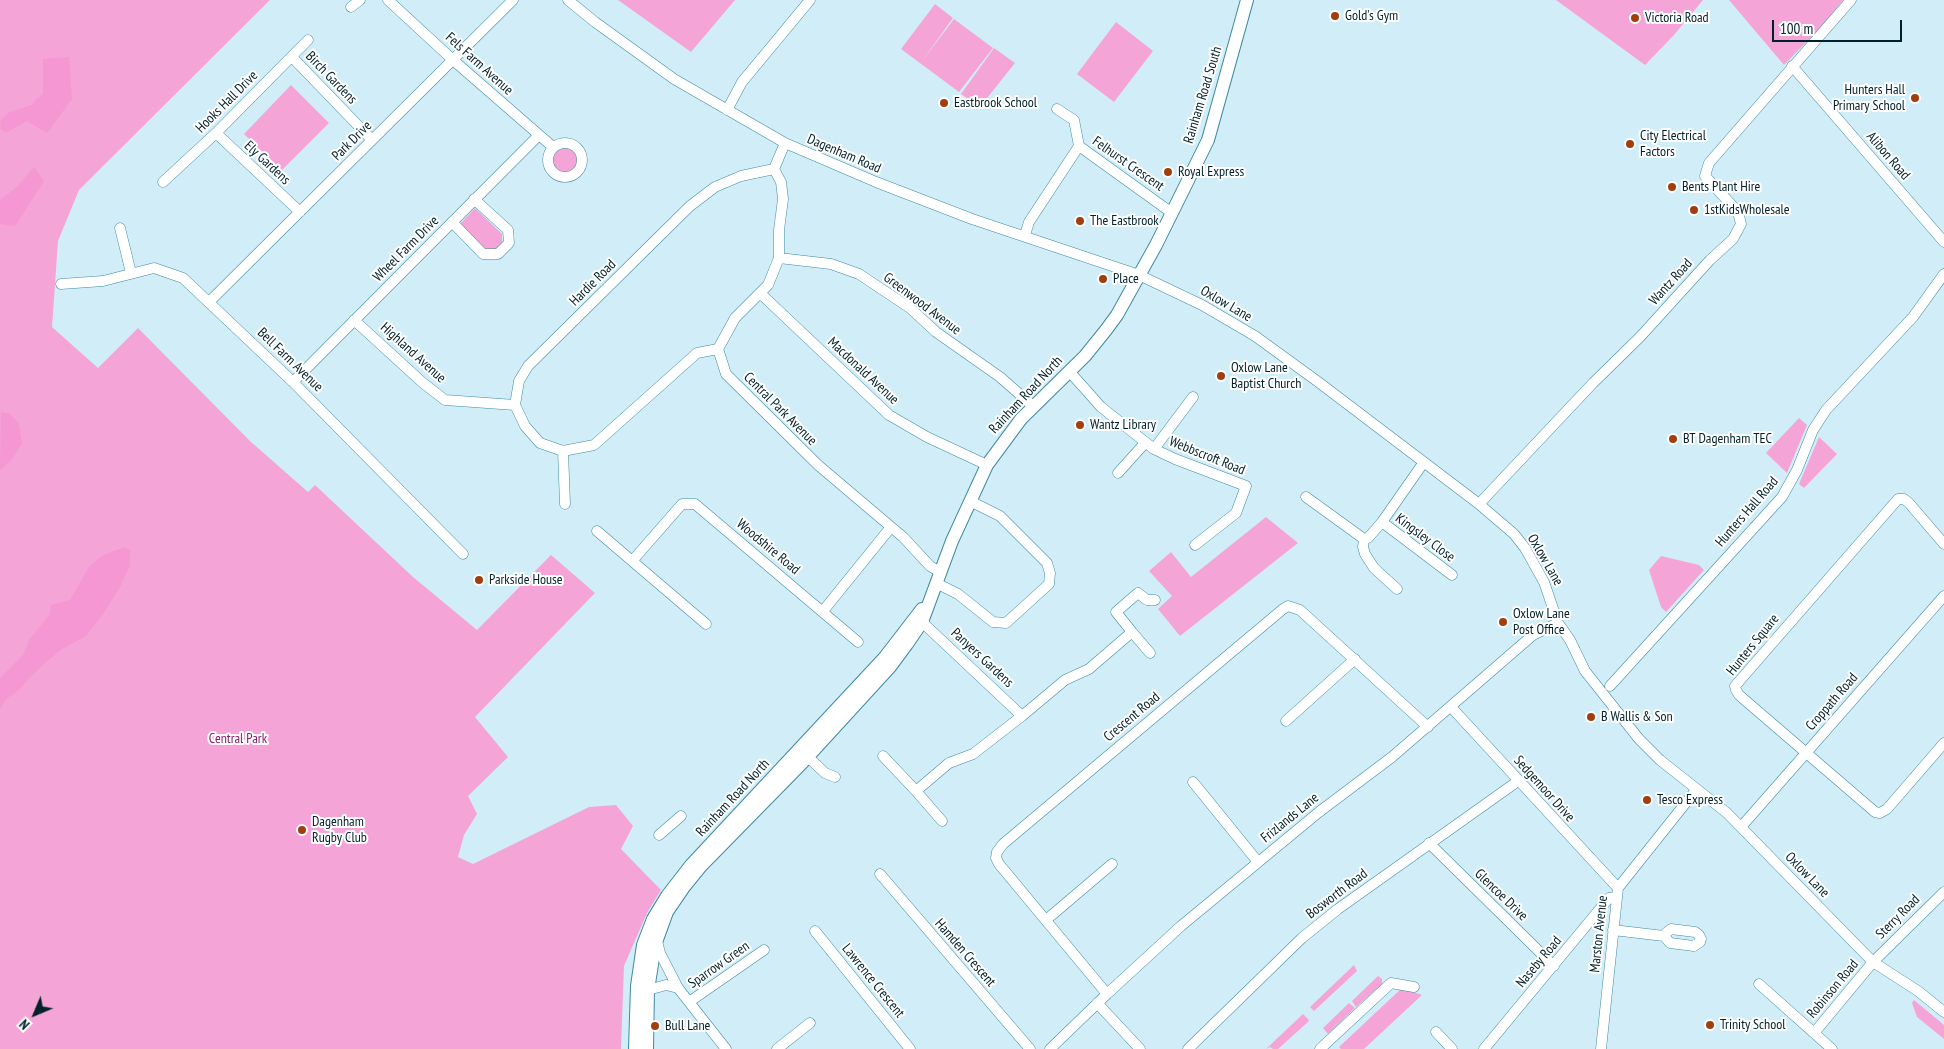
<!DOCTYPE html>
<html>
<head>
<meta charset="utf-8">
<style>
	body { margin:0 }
	#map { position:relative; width:1944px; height:1049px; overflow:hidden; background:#d1eef8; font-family:"PT Sans Narrow",sans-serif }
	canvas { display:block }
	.north { position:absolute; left:10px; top:989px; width:50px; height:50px; -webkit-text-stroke:4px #fff; paint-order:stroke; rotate:225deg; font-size:14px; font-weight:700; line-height:20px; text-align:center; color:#00202a }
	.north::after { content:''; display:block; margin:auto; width:18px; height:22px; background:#00202a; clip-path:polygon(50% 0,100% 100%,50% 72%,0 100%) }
	.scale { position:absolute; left:1772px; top:20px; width:130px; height:22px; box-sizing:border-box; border:2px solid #00202a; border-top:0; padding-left:6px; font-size:15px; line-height:18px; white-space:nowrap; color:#00202a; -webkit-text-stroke:4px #fff; paint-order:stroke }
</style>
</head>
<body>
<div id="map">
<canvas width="1944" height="1049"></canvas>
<div class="north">N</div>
<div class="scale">100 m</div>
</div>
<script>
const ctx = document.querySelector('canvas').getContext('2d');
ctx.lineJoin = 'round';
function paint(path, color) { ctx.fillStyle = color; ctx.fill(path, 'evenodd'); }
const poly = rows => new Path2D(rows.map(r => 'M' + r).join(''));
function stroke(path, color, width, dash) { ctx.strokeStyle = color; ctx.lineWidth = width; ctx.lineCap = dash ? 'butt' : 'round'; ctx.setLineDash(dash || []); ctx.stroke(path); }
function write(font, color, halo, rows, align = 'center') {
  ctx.font = font + ' "PT Sans Narrow",sans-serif'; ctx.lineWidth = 4; ctx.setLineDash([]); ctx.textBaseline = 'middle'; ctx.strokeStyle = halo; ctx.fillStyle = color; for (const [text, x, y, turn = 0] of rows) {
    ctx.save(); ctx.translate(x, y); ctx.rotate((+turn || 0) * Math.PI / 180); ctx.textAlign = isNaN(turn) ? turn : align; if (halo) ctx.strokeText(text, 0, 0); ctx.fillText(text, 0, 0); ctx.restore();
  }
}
paint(poly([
	[0,0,270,0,79,190,58,241,52,327,98,368,138,328,250,441,308,492,315,485,413,577,477,630,551,555,595,593,475,717,508,757,468,796,477,814,464,835,458,857,473,864,589,807,616,805,633,826,621,849,661,890,647,913,624,966,621,1049,0,1049],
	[618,0,735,0,691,52],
	[1556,0,1703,0,1674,35,1645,65],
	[1729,0,1843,0,1820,28,1784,65],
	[935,4,953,18,922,61,954,19,993,48,959,92,901,49],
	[1116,22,1153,51,1114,102,1077,74],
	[994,48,1015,63,980,107,961,94],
	[291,85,329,123,281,171,244,134],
	'551 159a15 15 0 1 1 30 0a15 15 0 1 1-30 0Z',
	[475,208,502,234,502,245,495,252,485,251,459,225],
	[1799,418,1807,425,1787,473,1766,453],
	[1819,437,1837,454,1804,488,1799,484],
	[1266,517,1298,543,1180,636,1158,609,1172,596,1149,571,1171,552,1191,577],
	[1661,556,1699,565,1704,570,1666,612,1661,607,1649,570],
	[1354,965,1357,971,1314,1011,1310,1007],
	[1378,976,1382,979,1382,984,1356,1007,1352,1001],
	[1402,988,1422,995,1364,1049,1341,1049,1339,1047],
	[1914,1000,1944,1025,1944,1039,1917,1017,1912,1003],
	[1349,1003,1355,1008,1328,1034,1323,1028],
	[1303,1014,1309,1020,1308,1022,1278,1049,1273,1049,1270,1047,1266,1049]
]), '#f5a4d7');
paint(poly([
	[69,57,72,99,47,133,27,121,7,132,1,130,0,121,9,112,32,105,35,100,43,94,43,59],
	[34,167,44,181,15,226,0,224,0,200,17,187],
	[1,412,10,414,19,424,22,443,11,461,0,470],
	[124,547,130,550,130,565,120,587,103,614,86,636,62,649,47,661,30,677,19,690,6,699,0,709,0,678,23,655,30,639,50,614,51,605,70,600,89,567,102,556]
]), '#f497d3');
const minor = poly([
	[388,0,453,60,553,147],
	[568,0,595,22,674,79,785,143,876,182,972,219,1139,275,1202,305,1255,336,1317,381,1479,504,1514,534,1525,548,1544,582,1558,623,1570,640,1585,671,1639,739,1660,760,1727,813,1873,962,1918,991,1944,1012],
	[351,7,360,0],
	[292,57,372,140],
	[1792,66,1944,242],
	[1057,109,1074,120,1079,146],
	[727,110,742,82,810,0],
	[216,133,300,212],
	'548 160a17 17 0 1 1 34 0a17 17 0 1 1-34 0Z',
	[785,143,774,169,781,182,783,199,779,230,779,258,768,285,735,318,718,349,726,374,818,465,903,537,930,566,940,572],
	[163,182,216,133,308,40],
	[452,222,483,254,498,254,509,243,508,230,474,199],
	[120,228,131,273],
	[1025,235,1029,222,1079,146,1172,213],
	[779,258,831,264,859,274,910,308,936,332,1000,377,1033,406],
	[61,284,103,281,154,268,183,278,293,382,463,554],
	[760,293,889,415,927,437,987,465],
	[209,302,513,0],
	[354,320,423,383,445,400,515,405],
	[718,349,697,353,594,445,563,451,540,443,525,426,515,405,519,381,528,366,690,206,715,187,741,176,774,169],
	[1069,371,1101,407,1154,449,1175,459,1246,486,1236,513,1195,545],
	[293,382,538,136],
	[1154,449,1193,397],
	[563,451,565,504],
	[1118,473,1145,443],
	[1306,497,1364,539],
	[1479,504,1593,383,1640,337,1710,260,1733,239,1741,224,1738,212,1705,176,1709,163,1851,0],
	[1382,522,1452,575],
	[597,531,706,624],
	[1364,539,1368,538,1382,522,1424,462],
	[1364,539,1363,547,1365,554,1374,568,1397,589],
	[1944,544,1909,503,1904,499,1898,499,1735,686,1736,690,1739,695,1875,812,1880,813,1887,809,1944,743],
	[633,560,682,504,695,504,858,642],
	[936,583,958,594,993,622,1006,623,1049,584,1050,573,1047,563,1000,516,970,501],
	[823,611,891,527],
	[922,622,1022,716,1065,680,1089,669,1132,632,1116,612,1138,593,1147,600,1155,600],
	[1132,632,1150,653],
	[1610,686,1782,497,1797,470,1813,430,1826,410,1913,317,1944,274],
	[1451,707,1618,888],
	[1286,721,1355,659],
	[883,756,916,791],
	[808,757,825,773,835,777],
	[1193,782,1258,862],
	[942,821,916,791,949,763,973,754,1022,716],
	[1741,827,1944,596],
	[659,835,681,816],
	[1429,843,1554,966],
	[880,874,1030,1049],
	[1046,920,1112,864],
	[1613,930,1664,936,1666,933,1671,929,1695,932,1699,935,1701,939,1700,942,1694,946,1670,943,1664,936],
	[815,931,910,1049],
	[657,941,660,953,678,988,726,1049],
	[1759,984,1832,1049],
	[648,990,666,985,678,988],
	[1107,994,999,864,996,858,997,852,1003,844,1283,609,1288,606,1300,610,1428,727],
	[689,1002,764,950],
	[1097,1003,1140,1049],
	[1436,1032,1452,1049],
	[1814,1033,1873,962,1944,892],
	[777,1049,810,1023],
	[1050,1049,1107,994,1181,926,1319,812,1392,757,1533,635,1558,623],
	[1188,1049,1302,938,1338,909,1518,781],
	[1320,1049,1391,983,1414,987],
	[1484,1049,1609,898,1616,897],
	[1601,1049,1618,888,1696,790]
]);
const major = poly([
	[635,1049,637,986,643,945,653,919,667,896,691,865,885,657,922,609],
	[647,1049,648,990,655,945,667,912,684,887,701,866,803,762,890,667,907,644,922,622,952,541,987,465,1021,419,1085,356,1106,330,1117,315,1156,245,1208,140,1247,0]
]);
stroke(minor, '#3e8aa2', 11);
stroke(major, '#3e8aa2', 14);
stroke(minor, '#fff', 10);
stroke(major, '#fff', 12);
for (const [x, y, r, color] of [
	[1335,16,5,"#a23e0d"],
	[1635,18,5,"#a23e0d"],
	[1915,98,5,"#a23e0d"],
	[944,103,5,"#a23e0d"],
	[1630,144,5,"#a23e0d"],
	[1168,172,5,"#a23e0d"],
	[1672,187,5,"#a23e0d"],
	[1694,210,5,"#a23e0d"],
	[1080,221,5,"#a23e0d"],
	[1103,279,5,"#a23e0d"],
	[1221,376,5,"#a23e0d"],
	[1080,425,5,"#a23e0d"],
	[1673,439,5,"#a23e0d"],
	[479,580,5,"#a23e0d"],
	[1503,622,5,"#a23e0d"],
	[1591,717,5,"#a23e0d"],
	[1647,800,5,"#a23e0d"],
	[302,830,5,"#a23e0d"],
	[1710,1025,5,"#a23e0d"],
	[655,1026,5,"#a23e0d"]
]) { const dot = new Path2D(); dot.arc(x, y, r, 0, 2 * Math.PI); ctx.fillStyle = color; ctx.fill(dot); stroke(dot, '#fff', 2); }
write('14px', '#00202a', '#fff', [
	["Gold's Gym",1345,16],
	["Victoria Road",1645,18],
	["Hunters Hall",1905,90,"right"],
	["Primary School",1905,106,"right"],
	["Eastbrook School",954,103],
	["City Electrical",1640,136],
	["Factors",1640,152],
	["Royal Express",1178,172],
	["Bents Plant Hire",1682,187],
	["1stKidsWholesale",1704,210],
	["The Eastbrook",1090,221],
	["Place",1113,279],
	["Oxlow Lane",1231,368],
	["Baptist Church",1231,384],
	["Wantz Library",1090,425],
	["BT Dagenham TEC",1683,439],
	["Parkside House",489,580],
	["Oxlow Lane",1513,614],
	["Post Office",1513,630],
	["B Wallis & Son",1601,717],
	["Tesco Express",1657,800],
	["Dagenham",312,822],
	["Rugby Club",312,838],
	["Trinity School",1720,1025],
	["Bull Lane",665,1026]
], 'left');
write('14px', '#00202a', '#fff', [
	["Fels Farm Avenue",479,64,42],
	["Birch Gardens",331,78,46],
	["Rainham Road South",1203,95,-73],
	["Hooks Hall Drive",227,102,-45],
	["Park Drive",352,141,-45],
	["Dagenham Road",844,154,23],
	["Alibon Road",1888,156,49],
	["Ely Gardens",267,163,43],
	["Felhurst Crescent",1128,164,35],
	["Wheel Farm Drive",406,249,-45],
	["Wantz Road",1671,282,-48],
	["Hardie Road",593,283,-45],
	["Greenwood Avenue",922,304,37],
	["Oxlow Lane",1226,304,30],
	["Highland Avenue",413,353,42],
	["Bell Farm Avenue",290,360,44],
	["Macdonald Avenue",863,371,43],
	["Rainham Road North",1026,395,-47],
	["Central Park Avenue",780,409,45],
	["Webbscroft Road",1207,456,22],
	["Hunters Hall Road",1747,512,-49],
	["Kingsley Close",1425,538,37],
	["Woodshire Road",768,547,40],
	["Oxlow Lane",1545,560,60],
	["Hunters Square",1753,645,-51],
	["Panyers Gardens",982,658,43],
	["Croppath Road",1832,702,-49],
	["Crescent Road",1132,717,-40],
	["Sedgemoor Drive",1544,789,48],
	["Rainham Road North",733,798,-47],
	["Frizlands Lane",1290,818,-39],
	["Oxlow Lane",1807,875,46],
	["Bosworth Road",1337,894,-37],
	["Glencoe Drive",1501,895,44],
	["Sterry Road",1898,917,-45],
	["Marston Avenue",1599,934,-84],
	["Hamden Crescent",965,953,49],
	["Naseby Road",1539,962,-50],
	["Sparrow Green",719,965,-35],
	["Lawrence Crescent",873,981,51],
	["Robinson Road",1833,989,-50]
]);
write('14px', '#841e67', '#fff', [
	["Central Park",238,739]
]);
</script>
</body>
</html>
